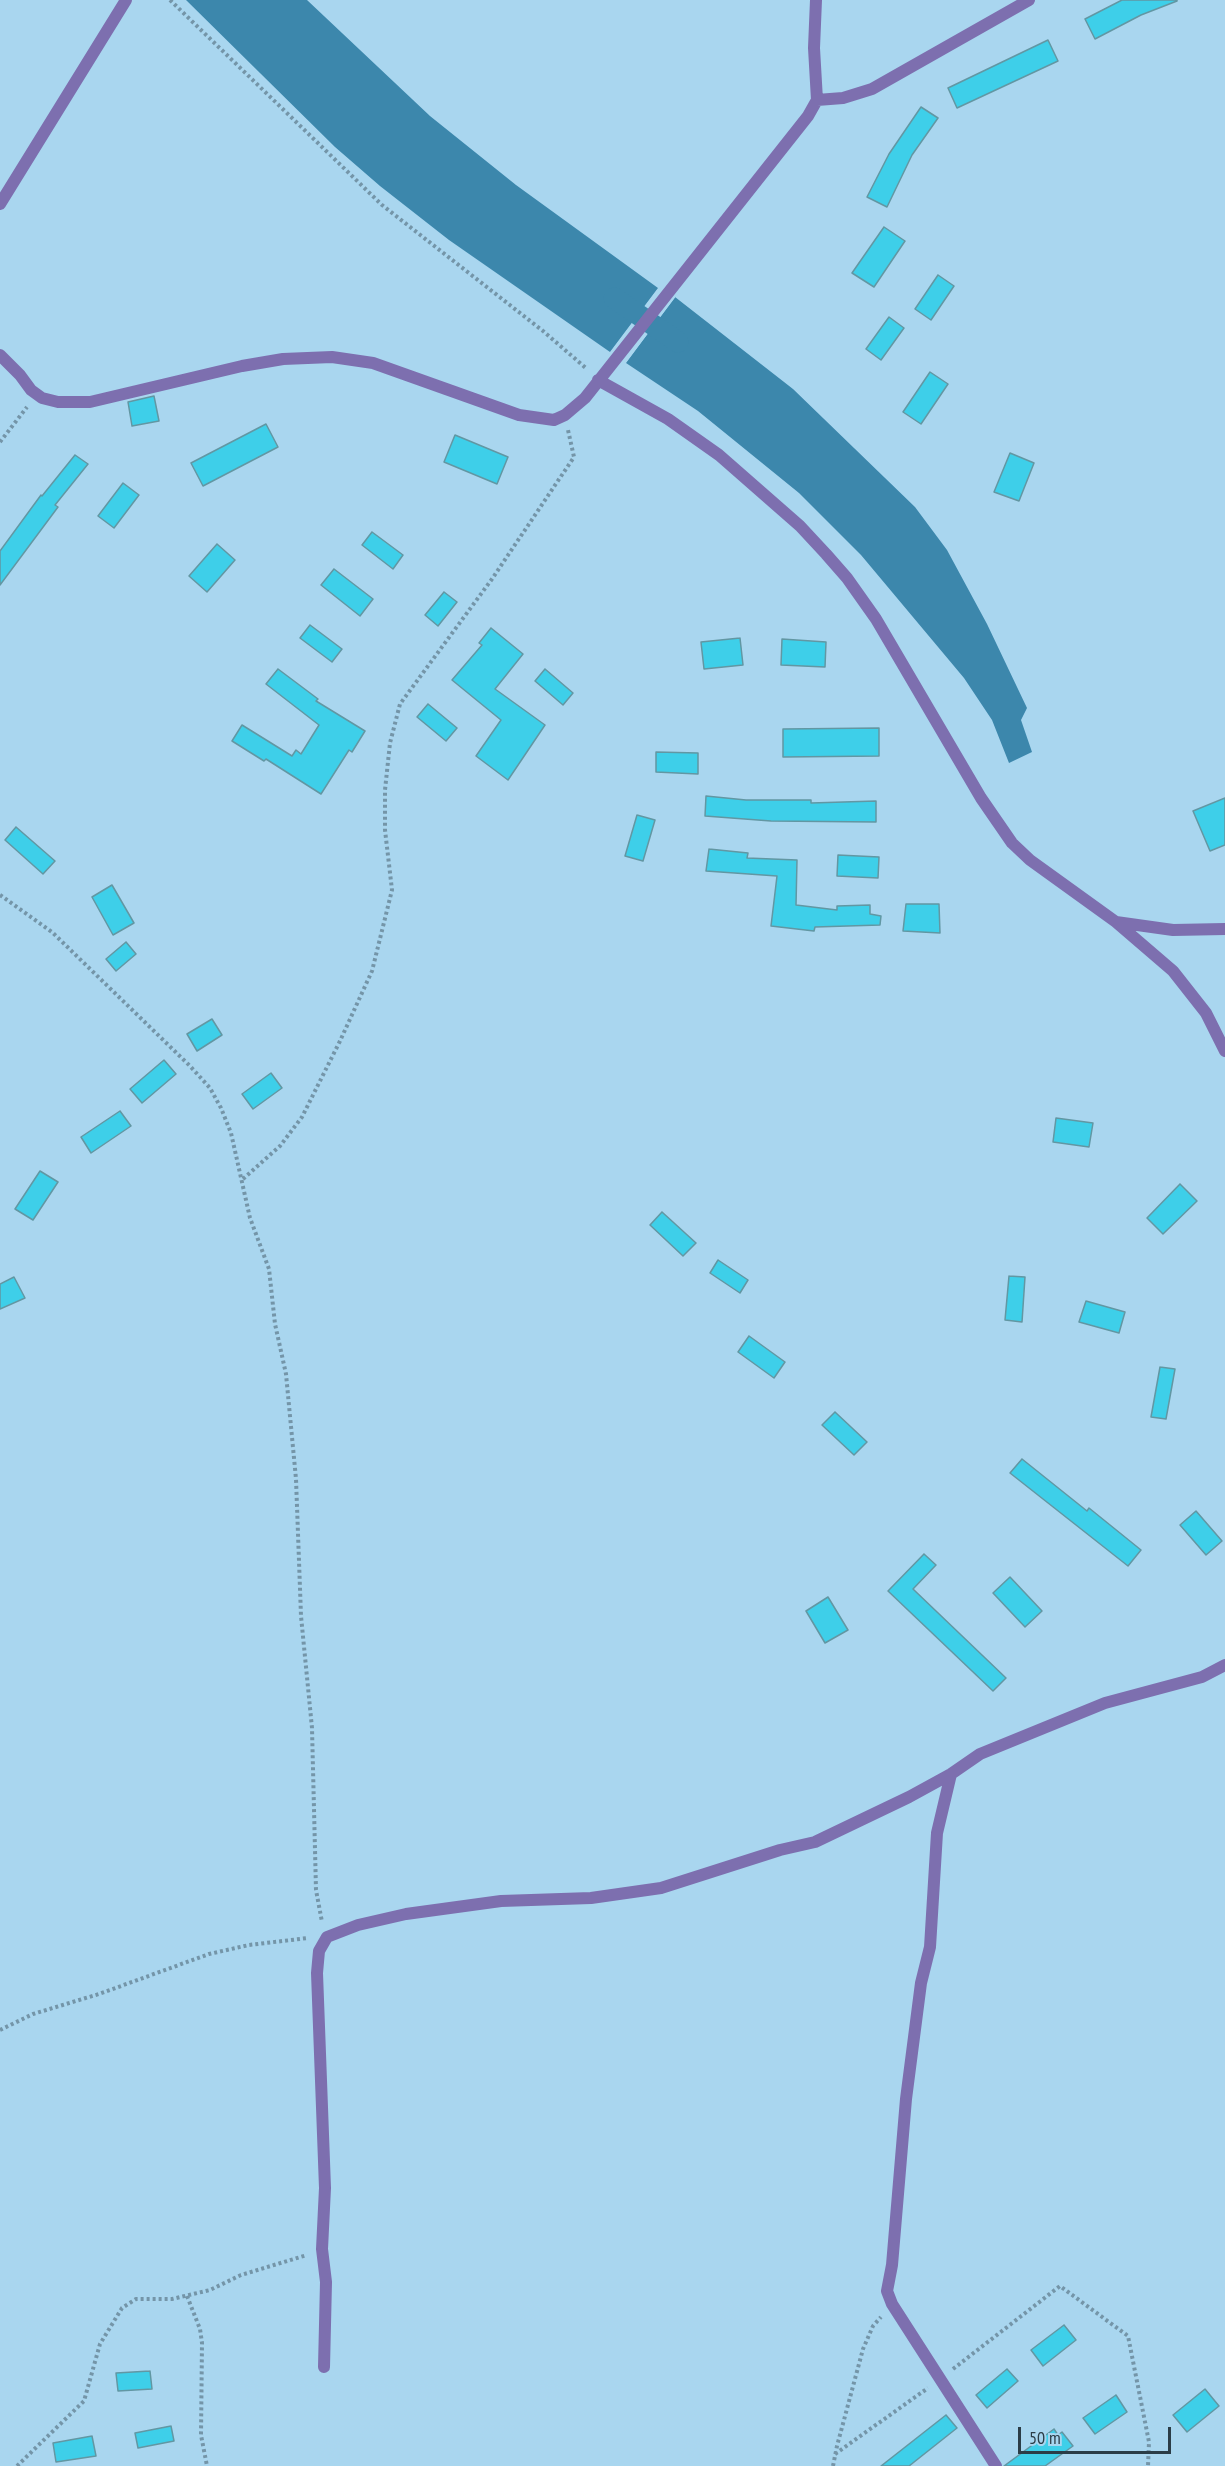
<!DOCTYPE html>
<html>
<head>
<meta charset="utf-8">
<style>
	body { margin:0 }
	#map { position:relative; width:1225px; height:2466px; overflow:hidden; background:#a9d6ef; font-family:"PT Sans Narrow",sans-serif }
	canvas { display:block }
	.scale { position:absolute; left:1018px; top:2427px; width:153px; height:27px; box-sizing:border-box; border:3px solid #2b3d47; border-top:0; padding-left:8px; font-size:18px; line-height:21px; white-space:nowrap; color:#2b3d47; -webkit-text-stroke:4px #a9d6ef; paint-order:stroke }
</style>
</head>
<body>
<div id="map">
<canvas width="1225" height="2466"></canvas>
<div class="scale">50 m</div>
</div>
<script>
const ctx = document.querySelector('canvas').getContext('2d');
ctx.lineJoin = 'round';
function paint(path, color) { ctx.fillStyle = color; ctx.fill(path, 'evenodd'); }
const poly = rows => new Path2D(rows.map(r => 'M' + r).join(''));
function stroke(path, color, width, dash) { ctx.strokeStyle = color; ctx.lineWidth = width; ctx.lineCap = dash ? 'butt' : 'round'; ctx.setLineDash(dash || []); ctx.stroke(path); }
paint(poly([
	[186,0,307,0,430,116,516,185,658,288,610,352,449,240,380,186,335,147],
	[675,297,793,389,915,507,947,550,987,624,1027,708,1021,720,1032,752,1009,763,992,720,964,678,861,555,799,493,698,411,626,363]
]), '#3c87ac');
paint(poly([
	[660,286,661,290,613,354,609,354],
	[675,294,677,295,624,365,623,361]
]), '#a9d6ef');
stroke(poly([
	[614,298,678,342]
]), '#3c87ac', 21);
const building = poly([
	[1122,0,1177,0,1177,1,1141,15,1095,39,1085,19,1122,0],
	[1048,40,1058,61,957,108,948,88,1048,40],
	[921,107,938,118,912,155,887,207,867,197,889,154,921,107],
	[884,227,905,241,874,287,852,273,884,227],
	[938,275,954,286,931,320,915,309,938,275],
	[889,317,904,328,881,360,866,349,889,317],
	[930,372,948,384,921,424,903,412,930,372],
	[154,396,159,421,132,426,128,402,154,396],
	[266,424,278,447,203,486,191,463,266,424],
	[455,435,508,457,497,484,444,462,455,435],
	[1010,453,1034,463,1019,501,994,492,1010,453],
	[75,455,88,464,55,505,58,507,0,585,0,551,41,495,42,496,75,455],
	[123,483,139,495,114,528,98,516,123,483],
	[372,532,403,555,393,569,362,545,372,532],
	[217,544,235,560,207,592,189,576,217,544],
	[334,569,373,599,360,616,321,585,334,569],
	[444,592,457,602,438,626,425,615,444,592],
	[310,625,342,649,332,662,300,638,310,625],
	[491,628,523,654,495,689,545,725,508,780,476,756,501,720,452,680,482,645,479,643,491,628],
	[740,638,743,665,704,669,701,642,740,638],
	[782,639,826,642,825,667,781,665,782,639],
	[278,669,318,699,316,701,365,731,352,752,349,750,321,794,266,759,264,761,232,741,242,725,292,756,296,750,301,754,319,725,266,684,278,669],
	[545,669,573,693,563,705,535,681,545,669],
	[428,704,457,728,446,741,417,717,428,704],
	[879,728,879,756,783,757,783,729,879,728],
	[656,752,698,753,698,774,656,772,656,752],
	[706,796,746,800,811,800,811,803,876,801,876,822,771,821,705,816,706,796],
	[1225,798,1225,845,1210,851,1193,811,1225,798],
	[637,815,655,820,643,861,625,856,637,815],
	[16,827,55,861,43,874,5,840,16,827],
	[709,849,748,853,747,858,797,860,796,905,837,910,837,906,870,905,870,914,881,916,880,925,815,927,814,931,771,926,777,876,706,871,709,849],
	[838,855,879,857,878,878,837,876,838,855],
	[112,885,134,923,113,935,92,897,112,885],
	[906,904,939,904,940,933,903,931,906,904],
	[126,942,136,954,116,971,106,959,126,942],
	[212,1019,222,1035,197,1051,187,1034,212,1019],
	[164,1060,176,1074,142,1103,130,1089,164,1060],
	[271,1073,282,1088,253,1109,242,1094,271,1073],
	[120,1111,131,1126,91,1153,81,1137,120,1111],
	[1056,1118,1093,1123,1089,1147,1053,1142,1056,1118],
	[40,1171,58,1182,33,1220,15,1209,40,1171],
	[1180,1184,1197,1201,1163,1234,1147,1218,1180,1184],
	[662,1212,696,1243,683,1256,650,1225,662,1212],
	[718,1260,748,1280,740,1293,710,1273,718,1260],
	[1009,1276,1025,1277,1022,1322,1005,1320,1009,1276],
	[14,1277,25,1298,0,1309,0,1284,14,1277],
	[1086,1301,1125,1312,1119,1333,1079,1322,1086,1301],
	[749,1336,785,1362,774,1378,738,1352,749,1336],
	[1160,1367,1175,1369,1166,1419,1151,1417,1160,1367],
	[835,1412,867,1442,854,1455,822,1425,835,1412],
	[1022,1459,1087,1511,1089,1508,1141,1550,1128,1566,1010,1473,1022,1459],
	[1196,1511,1222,1541,1206,1555,1180,1525,1196,1511],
	[924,1554,936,1565,913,1589,1006,1678,993,1691,888,1591,924,1554],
	[1010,1577,1042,1611,1025,1627,993,1593,1010,1577],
	[828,1597,848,1630,825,1643,806,1611,828,1597],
	[1064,2325,1076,2340,1043,2366,1031,2350,1064,2325],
	[1007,2369,1018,2381,987,2408,976,2395,1007,2369],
	[150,2371,152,2389,118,2391,116,2373,150,2371],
	[1205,2389,1219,2406,1187,2432,1173,2415,1205,2389],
	[1116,2395,1127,2412,1095,2434,1083,2418,1116,2395],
	[946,2415,957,2428,909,2466,881,2466,946,2415],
	[171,2426,174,2441,138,2448,135,2433,171,2426],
	[1054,2429,1058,2435,1062,2432,1073,2446,1045,2466,1004,2466,1054,2429],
	[92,2436,96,2456,56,2462,53,2443,92,2436]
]);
paint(building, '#3ecfe9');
stroke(building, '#6297a3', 1.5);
stroke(poly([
	[170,0,382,205,543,331,587,369],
	[0,442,27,407],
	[0,895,52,932,190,1066,210,1088,221,1108,231,1133,250,1218,269,1269,275,1324,286,1374,296,1479,301,1616,312,1728,316,1890,322,1922],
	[243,1179,280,1146,302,1117,340,1041,372,971,392,890,385,830,385,790,390,743,400,704,492,579,574,457,568,430],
	[0,2030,33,2014,99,1994,209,1954,249,1945,308,1938],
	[187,2296,200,2329,202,2343,201,2435,207,2466],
	[953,2369,1060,2286,1128,2336,1149,2442,1148,2466],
	[835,2454,928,2388],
	[17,2466,84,2401,100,2344,122,2308,136,2299,172,2299,210,2290,241,2275,307,2255],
	[833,2466,837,2446,863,2349,873,2326,881,2317]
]), '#7495a8', 4, [3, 3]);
stroke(poly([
	[817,100,843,98,872,89,1029,0],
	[0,204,126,0],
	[0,355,20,375,31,390,42,398,58,402,90,402,242,366,283,359,332,357,373,363,519,415,554,420,565,415,585,398,808,116,817,100,814,48,816,0],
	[598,380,668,419,719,455,800,526,826,554,847,578,876,619,981,798,1012,843,1030,860,1116,922,1173,971,1206,1013,1225,1051],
	[1116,922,1173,930,1225,929],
	[951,1774,937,1833,930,1947,921,1983,906,2099,892,2265,887,2291,892,2304,996,2466],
	[324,2367,326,2282,322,2249,325,2188,317,1973,319,1951,327,1937,358,1925,406,1914,501,1901,591,1898,661,1888,780,1850,815,1842,909,1797,951,1774,980,1754,1105,1703,1202,1677,1225,1665]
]), '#7d6faf', 12);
</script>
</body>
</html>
